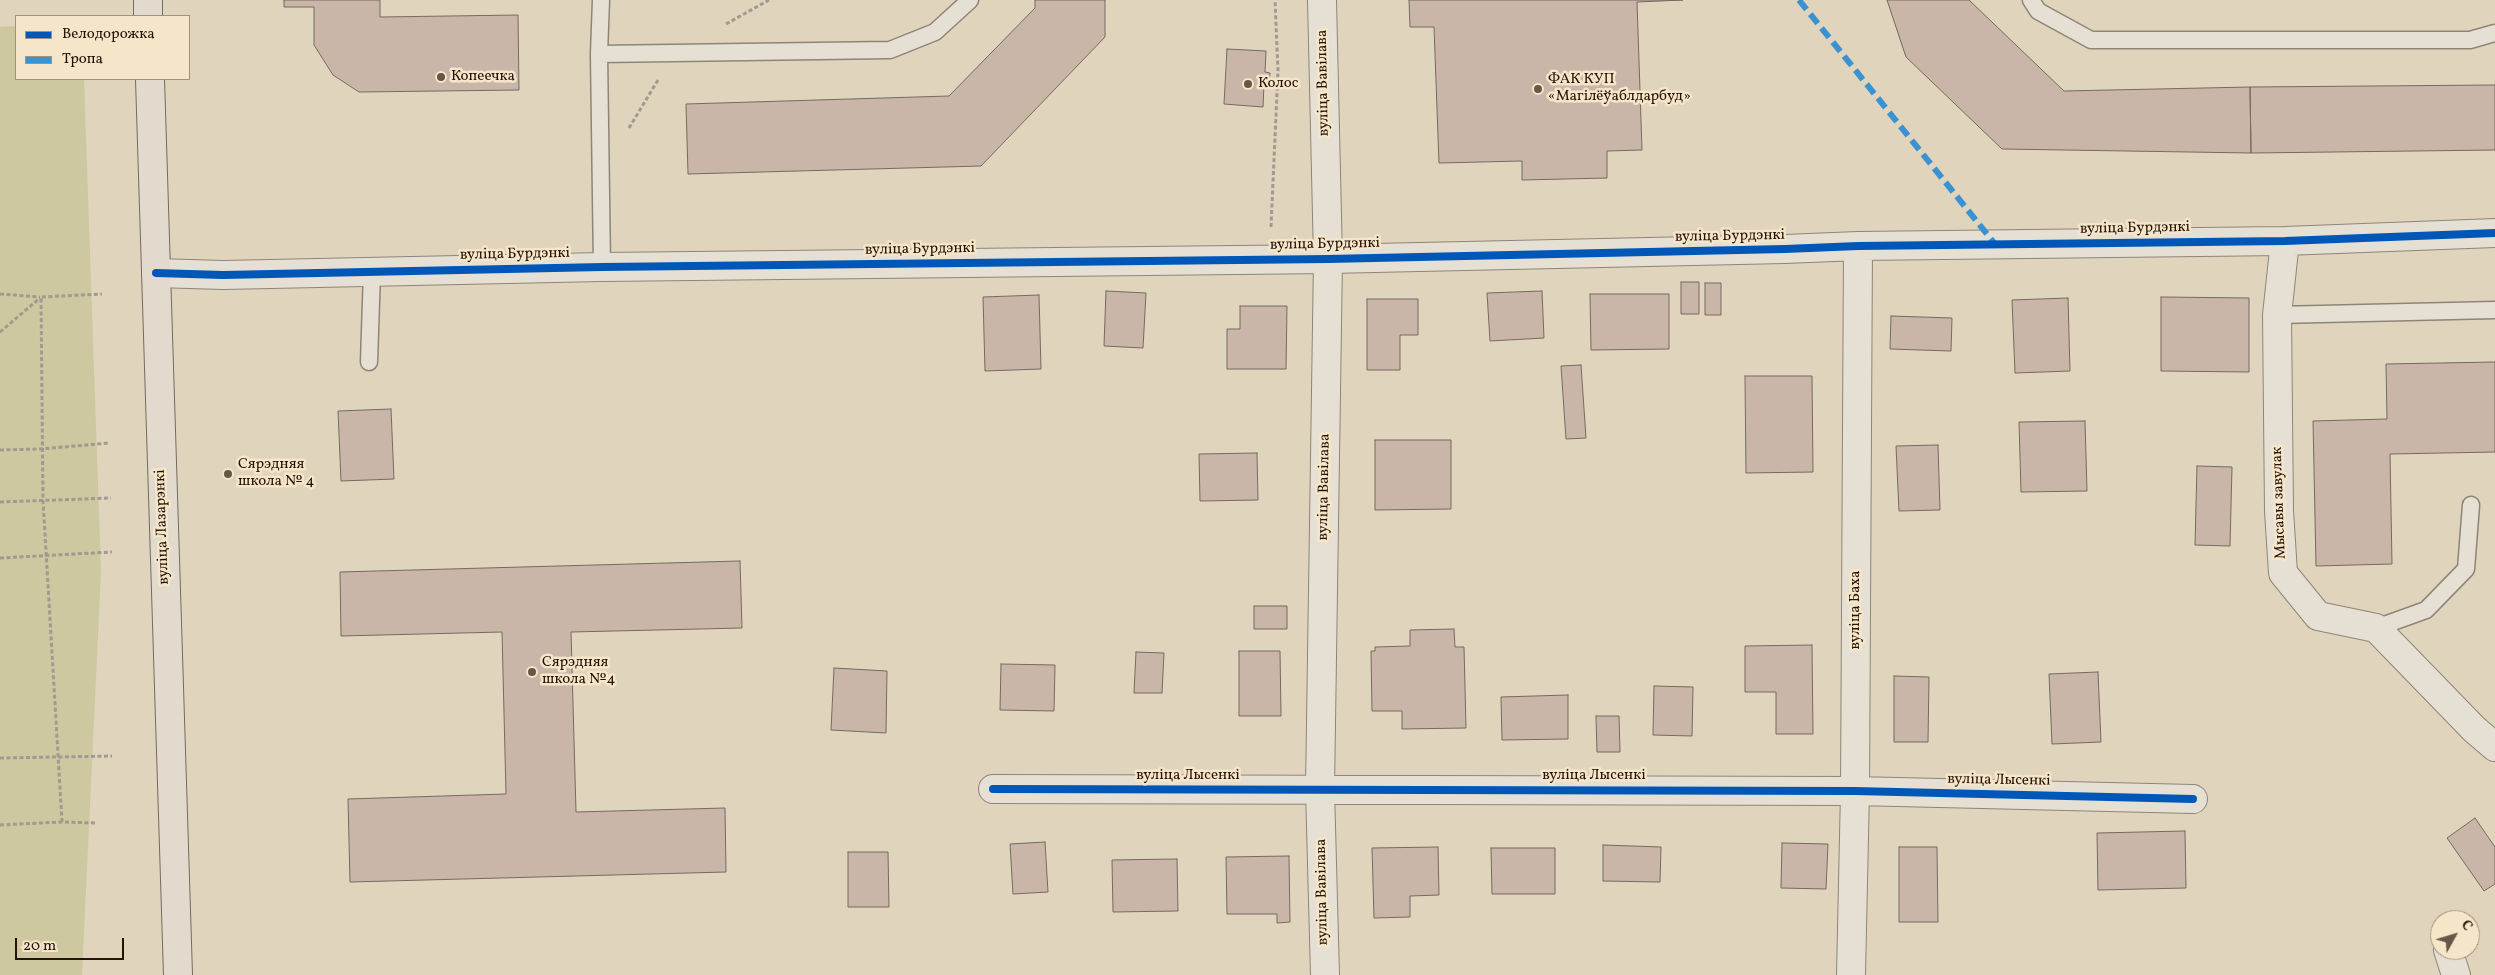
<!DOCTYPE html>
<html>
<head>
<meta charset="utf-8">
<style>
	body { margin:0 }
	#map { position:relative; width:2495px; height:975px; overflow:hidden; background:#e0d4bd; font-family:Vollkorn,serif }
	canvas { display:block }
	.legend { position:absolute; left:15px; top:15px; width:175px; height:65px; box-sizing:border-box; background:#f5e6ca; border:1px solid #a2927c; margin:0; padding:6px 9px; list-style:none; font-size:15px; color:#251307 }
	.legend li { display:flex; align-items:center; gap:10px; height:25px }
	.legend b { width:25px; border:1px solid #a2927c }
	.north { position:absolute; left:2430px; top:910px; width:50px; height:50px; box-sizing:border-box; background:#f5e6ca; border:1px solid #a2927c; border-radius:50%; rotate:51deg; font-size:14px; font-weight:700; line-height:20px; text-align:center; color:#251307 }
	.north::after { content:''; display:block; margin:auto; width:18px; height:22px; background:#665747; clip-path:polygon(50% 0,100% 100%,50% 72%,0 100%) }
	.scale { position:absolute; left:15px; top:938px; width:109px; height:22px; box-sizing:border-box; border:2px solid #251307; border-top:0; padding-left:6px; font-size:15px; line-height:18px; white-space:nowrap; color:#251307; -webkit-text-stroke:4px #f5e6ca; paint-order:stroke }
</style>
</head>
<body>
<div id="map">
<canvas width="2495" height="975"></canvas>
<ul class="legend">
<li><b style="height:6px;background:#0057b8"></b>Велодорожка</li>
<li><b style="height:6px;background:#3b92d1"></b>Тропа</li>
</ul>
<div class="north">С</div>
<div class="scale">20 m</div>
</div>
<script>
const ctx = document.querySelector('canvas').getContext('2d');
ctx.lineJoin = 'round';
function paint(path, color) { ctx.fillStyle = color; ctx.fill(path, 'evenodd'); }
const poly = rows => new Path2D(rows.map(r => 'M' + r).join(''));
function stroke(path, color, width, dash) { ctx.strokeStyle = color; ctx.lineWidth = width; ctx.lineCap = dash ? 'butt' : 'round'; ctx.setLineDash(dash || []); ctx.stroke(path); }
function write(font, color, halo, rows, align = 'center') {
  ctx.font = font + ' Vollkorn,serif'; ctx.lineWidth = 5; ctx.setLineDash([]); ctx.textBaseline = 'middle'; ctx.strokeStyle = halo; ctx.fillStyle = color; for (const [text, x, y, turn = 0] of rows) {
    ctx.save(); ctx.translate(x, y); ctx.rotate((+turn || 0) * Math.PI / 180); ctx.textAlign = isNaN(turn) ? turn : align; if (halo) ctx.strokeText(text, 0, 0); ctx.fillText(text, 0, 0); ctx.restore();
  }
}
paint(poly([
	[16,26,16,79,84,79,101,572,82,975,0,975,0,27]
]), '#cdc89f');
const building = poly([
	[284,0,380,0,380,17,518,15,519,90,359,92,333,75,314,45,314,7,284,7,284,0],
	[1035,0,1105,0,1105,37,981,166,688,174,686,104,949,96,1035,8,1035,0],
	[1409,0,1683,0,1637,2,1642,150,1607,151,1607,178,1522,180,1522,161,1439,163,1434,27,1410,27,1409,0],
	[1887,0,1969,0,2064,91,2250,87,2251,153,2002,149,1906,57,1887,0],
	[1227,49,1266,51,1265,72,1270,73,1269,84,1264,84,1263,107,1224,104,1227,49],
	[2495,85,2495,150,2251,153,2250,87,2495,85],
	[1681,282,1699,282,1699,314,1681,314,1681,282],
	[1705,283,1721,283,1721,315,1705,315,1705,283],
	[1106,291,1146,293,1143,348,1104,346,1106,291],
	[1542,291,1544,338,1490,341,1487,293,1542,291],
	[1590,294,1669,294,1669,349,1591,350,1590,294],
	[1039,295,1041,369,985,371,983,297,1039,295],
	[2161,297,2249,298,2249,372,2161,371,2161,297],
	[2068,298,2070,371,2015,373,2012,300,2068,298],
	[1367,299,1418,299,1418,335,1400,335,1400,370,1367,370,1367,299],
	[1240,306,1287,306,1286,369,1227,369,1227,329,1240,329,1240,306],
	[1891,316,1952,318,1951,351,1890,349,1891,316],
	[2495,362,2495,452,2390,454,2392,564,2316,566,2313,421,2387,419,2386,364,2495,362],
	[1581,365,1586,438,1566,439,1561,366,1581,365],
	[1745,376,1812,376,1813,472,1746,473,1745,376],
	[391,409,394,479,341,481,338,411,391,409],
	[2085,421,2087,491,2021,492,2019,422,2085,421],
	[1375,440,1451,440,1451,509,1375,510,1375,440],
	[1938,445,1940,510,1899,511,1896,446,1938,445],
	[1257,453,1258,500,1200,501,1199,454,1257,453],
	[2197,466,2232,467,2230,546,2195,545,2197,466],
	[740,561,742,628,571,632,576,812,725,808,726,872,350,882,348,799,506,794,502,632,341,636,340,572,740,561],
	[1254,606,1287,606,1287,629,1254,629,1254,606],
	[1454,629,1455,647,1464,647,1466,728,1402,729,1402,711,1372,711,1371,651,1375,651,1375,647,1410,646,1410,630,1454,629],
	[1812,645,1813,734,1776,734,1776,692,1745,692,1745,646,1812,645],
	[1239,651,1280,651,1281,716,1239,716,1239,651],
	[1136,652,1164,653,1162,693,1134,693,1136,652],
	[1001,664,1055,665,1054,711,1000,710,1001,664],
	[834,668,887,671,886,733,831,730,834,668],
	[2098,672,2101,742,2052,744,2049,674,2098,672],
	[1894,676,1929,677,1928,742,1894,742,1894,676],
	[1654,686,1693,687,1692,736,1653,735,1654,686],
	[1568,695,1568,739,1502,740,1501,697,1568,695],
	[1596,716,1619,716,1620,752,1597,752,1596,716],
	[2475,818,2495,847,2495,884,2484,891,2447,838,2475,818],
	[2185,831,2186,888,2098,890,2097,833,2185,831],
	[1045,842,1048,892,1013,894,1010,844,1045,842],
	[1782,843,1828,844,1826,889,1781,888,1782,843],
	[1603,845,1661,847,1660,882,1603,881,1603,845],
	[1438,847,1439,895,1410,896,1410,917,1374,918,1372,848,1438,847],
	[1899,847,1937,847,1938,922,1899,922,1899,847],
	[1491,848,1555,848,1555,894,1492,894,1491,848],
	[848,852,888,852,889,907,848,907,848,852],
	[1289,856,1290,922,1277,923,1277,914,1227,914,1226,857,1289,856],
	[1177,859,1178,911,1113,912,1112,860,1177,859]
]);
paint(building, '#c9b6a8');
stroke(building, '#746b5e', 1);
const service = poly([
	[601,0,599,54,602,267],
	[2031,0,2038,11,2091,40,2470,40,2495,33],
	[599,54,890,50,935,32,970,0],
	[2277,315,2495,310],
	[369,362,372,271],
	[2376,628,2426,610,2466,569,2471,505]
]);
const minor = poly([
	[1322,0,1328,259,1320,789,1325,975],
	[2285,241,2277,315,2279,511,2283,573,2318,616,2376,628,2474,729,2495,747],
	[156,273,223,275,602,267,1328,259,1785,249,1858,246,2285,241,2495,233],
	[993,789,1855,791,2193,799],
	[2448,950,2456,975],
	[1851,975,1855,791,1858,246]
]);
const primary = poly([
	[148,0,148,16],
	[150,79,178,975]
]);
stroke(service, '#8e8577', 19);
stroke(minor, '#8e8577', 30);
stroke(primary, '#746b5e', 30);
stroke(poly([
	[726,24,769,0],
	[629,128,658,80],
	[1271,227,1278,71,1275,0],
	[0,294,40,297],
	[0,332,40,298],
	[0,450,41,449,109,443],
	[0,502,111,498],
	[0,558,112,552],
	[0,758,112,756],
	[62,822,43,500,41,297,102,294],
	[0,825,62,822,96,823]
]), '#a19a90', 3, [4, 2.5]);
stroke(service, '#e6e0d4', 16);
stroke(minor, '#e6e0d4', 28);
stroke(primary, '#e2dacd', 28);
stroke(poly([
	[1799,0,1995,244]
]), '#3b92d1', 6, [12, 6]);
stroke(poly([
	[156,273,223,275,602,267,1328,259,1785,249,1858,246,2285,241,2495,233],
	[993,789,1855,791,2193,799]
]), '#0057b8', 8);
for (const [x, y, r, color] of [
	[441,77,5,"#665747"],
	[1248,84,5,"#665747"],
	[1538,89,5,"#665747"],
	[228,474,5,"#665747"],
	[532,672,5,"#665747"]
]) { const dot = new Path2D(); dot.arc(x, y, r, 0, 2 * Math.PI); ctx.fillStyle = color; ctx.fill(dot); stroke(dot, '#f5e6ca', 2); }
write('15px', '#251307', '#f5e6ca', [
	["Копеечка",451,77],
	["ФАК КУП",1548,80],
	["«Магілёўаблдарбуд»",1548,97],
	["Колос",1258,84],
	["Сярэдняя",238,465],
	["школа № 4",238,482],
	["Сярэдняя",542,663],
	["школа №4",542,680]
], 'left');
write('15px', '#251307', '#f5e6ca', [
	["вуліца Вавілава",1324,83,-91],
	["вуліца Бурдэнкі",2135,229,-1],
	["вуліца Бурдэнкі",1730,237,-1],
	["вуліца Бурдэнкі",1325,245,-1],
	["вуліца Бурдэнкі",920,250,-1],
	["вуліца Бурдэнкі",515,255,-1],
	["вуліца Вавілава",1325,487,-89],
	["Мысавы завулак",2280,503,-92],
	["вуліца Лазарэнкі",163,527,-92],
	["вуліца Баха",1856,610,-90],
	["вуліца Лысенкі",1188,776],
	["вуліца Лысенкі",1594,776],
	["вуліца Лысенкі",1999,781,1],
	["вуліца Вавілава",1323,892,-91]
]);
</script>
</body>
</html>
